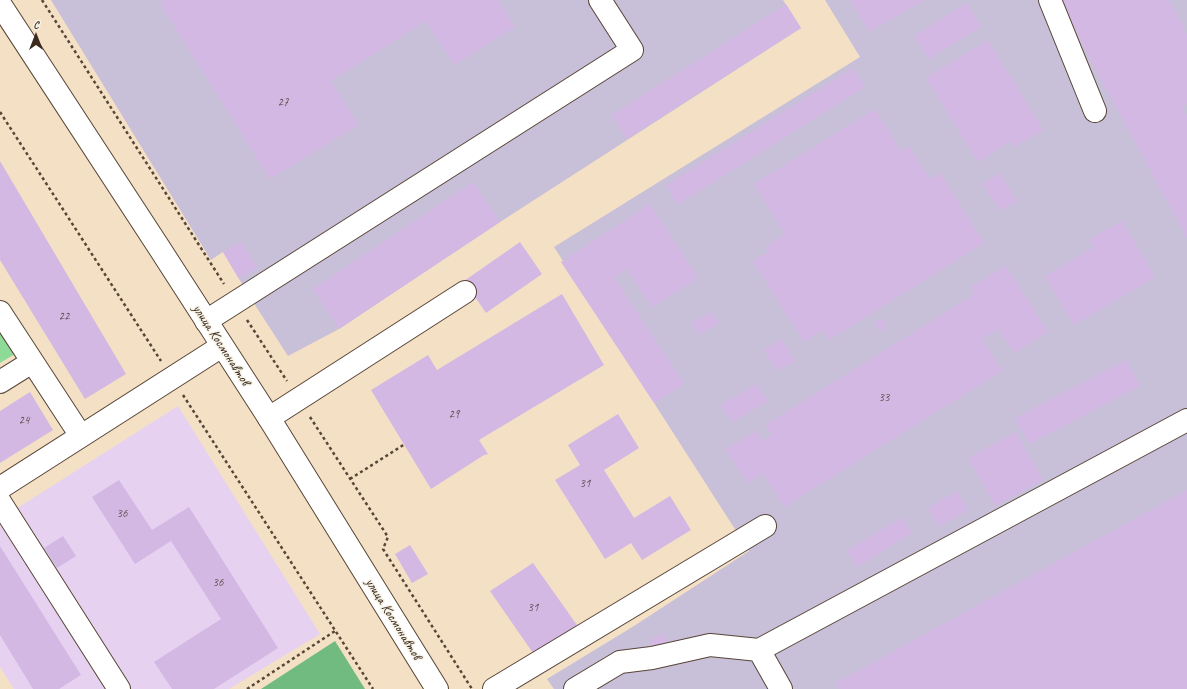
<!DOCTYPE html>
<html>
<head>
<meta charset="utf-8">
<style>
	body { margin:0 }
	#map { position:relative; width:1187px; height:689px; overflow:hidden; background:#f4e0c5; font-family:Caveat,sans-serif }
	canvas { display:block }
	.north { position:absolute; left:16px; top:16px; width:40px; height:40px; -webkit-text-stroke:3px #f7f3e8; paint-order:stroke; rotate:0deg; font-size:11px; font-weight:700; line-height:16px; text-align:center; color:#3b2a1e }
	.north::after { content:''; display:block; margin:auto; width:14px; height:18px; background:#3b2a1e; clip-path:polygon(50% 0,100% 100%,50% 72%,0 100%) }
</style>
</head>
<body>
<div id="map">
<canvas width="1187" height="689"></canvas>
<div class="north">С</div>
</div>
<script>
const ctx = document.querySelector('canvas').getContext('2d');
ctx.lineJoin = 'round';
function paint(path, color) { ctx.fillStyle = color; ctx.fill(path, 'evenodd'); }
const poly = rows => new Path2D(rows.map(r => 'M' + r).join(''));
function stroke(path, color, width, dash) { ctx.strokeStyle = color; ctx.lineWidth = width; ctx.lineCap = dash ? 'butt' : 'round'; ctx.setLineDash(dash || []); ctx.stroke(path); }
function write(font, color, halo, rows, align = 'center') {
  ctx.font = font + ' Caveat,sans-serif'; ctx.lineWidth = 3; ctx.setLineDash([]); ctx.textBaseline = 'middle'; ctx.strokeStyle = halo; ctx.fillStyle = color; for (const [text, x, y, turn = 0] of rows) {
    ctx.save(); ctx.translate(x, y); ctx.rotate((+turn || 0) * Math.PI / 180); ctx.textAlign = isNaN(turn) ? turn : align; if (halo) ctx.strokeText(text, 0, 0); ctx.fillText(text, 0, 0); ctx.restore();
  }
}
paint(poly([
	[178,406,320,634,229,689,14,689,0,667,0,519]
]), '#e6d2f0');
paint(poly([
	[51,0,783,0,801,28,500,222,339,329,288,356,248,294,223,252,211,260],
	[825,0,1187,0,1187,689,554,689,547,679,634,626,749,551,554,247,860,57]
]), '#c8bfd8');
paint(poly([
	[0,331,15,354,0,363]
]), '#8edb98');
paint(poly([
	[335,641,365,689,261,689]
]), '#72bb80');
paint(poly([
	[165,0,498,0,515,27,454,65,426,21,331,81,358,125,270,179,160,3],
	[850,0,925,0,869,32],
	[1058,0,1169,0,1187,34,1187,104,1182,107,1187,115,1187,238],
	[967,3,981,27,928,59,914,36],
	[786,4,801,28,627,139,612,115],
	[988,40,1043,130,1015,147,1011,141,978,162,926,78],
	[853,68,865,87,677,205,666,185],
	[875,109,901,151,909,146,930,179,940,173,984,243,829,340,823,330,804,342,753,261,768,252,765,247,785,234,754,184],
	[0,161,126,374,85,399,0,260],
	[999,173,1017,201,1001,211,982,184],
	[473,182,500,222,339,329,313,289],
	[650,204,698,278,652,308,627,269,614,277,684,384,654,403,561,262],
	[1122,221,1155,277,1074,325,1045,276,1094,247,1089,240],
	[241,241,257,268,239,279,223,252],
	[520,242,542,274,486,313,464,281],
	[1006,266,1048,332,1014,353,998,329,982,339,1002,371,784,507,763,473,747,483,726,449,756,431,762,441,772,435,765,425,975,294,971,287],
	[562,294,604,365,479,440,488,454,484,455,431,489,371,390,428,355,437,370],
	[711,312,719,323,699,335,692,323],
	'875.5 325a5.5 5.5 0 1 1 11 0a5.5 5.5 0 1 1-11 0Z',
	[782,339,795,361,777,371,764,350],
	[1126,360,1140,386,1029,444,1015,418],
	[757,384,768,401,732,422,721,405],
	[30,392,53,430,0,463,0,411],
	[618,414,639,448,604,470,634,518,670,496,691,530,642,560,631,543,605,559,555,480,580,465,568,445],
	[1016,432,1043,480,995,506,968,458],
	[119,480,152,530,189,507,278,648,214,689,172,689,154,662,221,619,171,541,135,564,92,497],
	[1187,490,1187,689,839,689,836,683],
	[957,491,968,510,939,527,928,508],
	[902,517,912,533,857,567,847,551],
	[63,536,76,556,57,568,44,548],
	[410,545,428,574,412,583,395,554],
	[0,546,81,675,59,689,33,689,0,635],
	[533,563,577,625,535,656,490,591],
	[663,633,668,643,654,649,650,640]
]), '#d3b8e4');
const minor = poly([
	[1050,0,1095,111],
	[0,312,81,436],
	[206,321,632,50,600,0],
	[0,382,32,362],
	[269,418,465,292],
	[0,488,222,346],
	[0,502,119,689],
	[759,650,781,689],
	[494,689,765,526],
	[575,689,620,662,652,658,710,645,759,650,1187,420]
]);
const major = poly([
	[0,4,160,249,269,418,437,689]
]);
stroke(minor, '#574537', 24);
stroke(major, '#574537', 24);
stroke(poly([
	[42,0,224,284],
	[0,112,161,361],
	[247,320,287,381],
	[183,395,373,689],
	[310,417,388,537,383,549,472,689],
	[350,479,405,444],
	[247,689,335,631]
]), '#574537', 2.5, [3, 3]);
stroke(minor, '#fff', 22);
stroke(major, '#fff', 22);
write('12px', '#614e50', null, [
	["27",283,103],
	["22",64,317],
	["33",884,398],
	["29",454,415],
	["24",24,421],
	["31",585,484],
	["36",122,514],
	["36",218,583],
	["31",533,608]
]);
write('14px', '#3b2a1e', '#f7f3e8', [
	["улица Космонавтов",221,345,57],
	["улица Космонавтов",393,619,58]
]);
</script>
</body>
</html>
